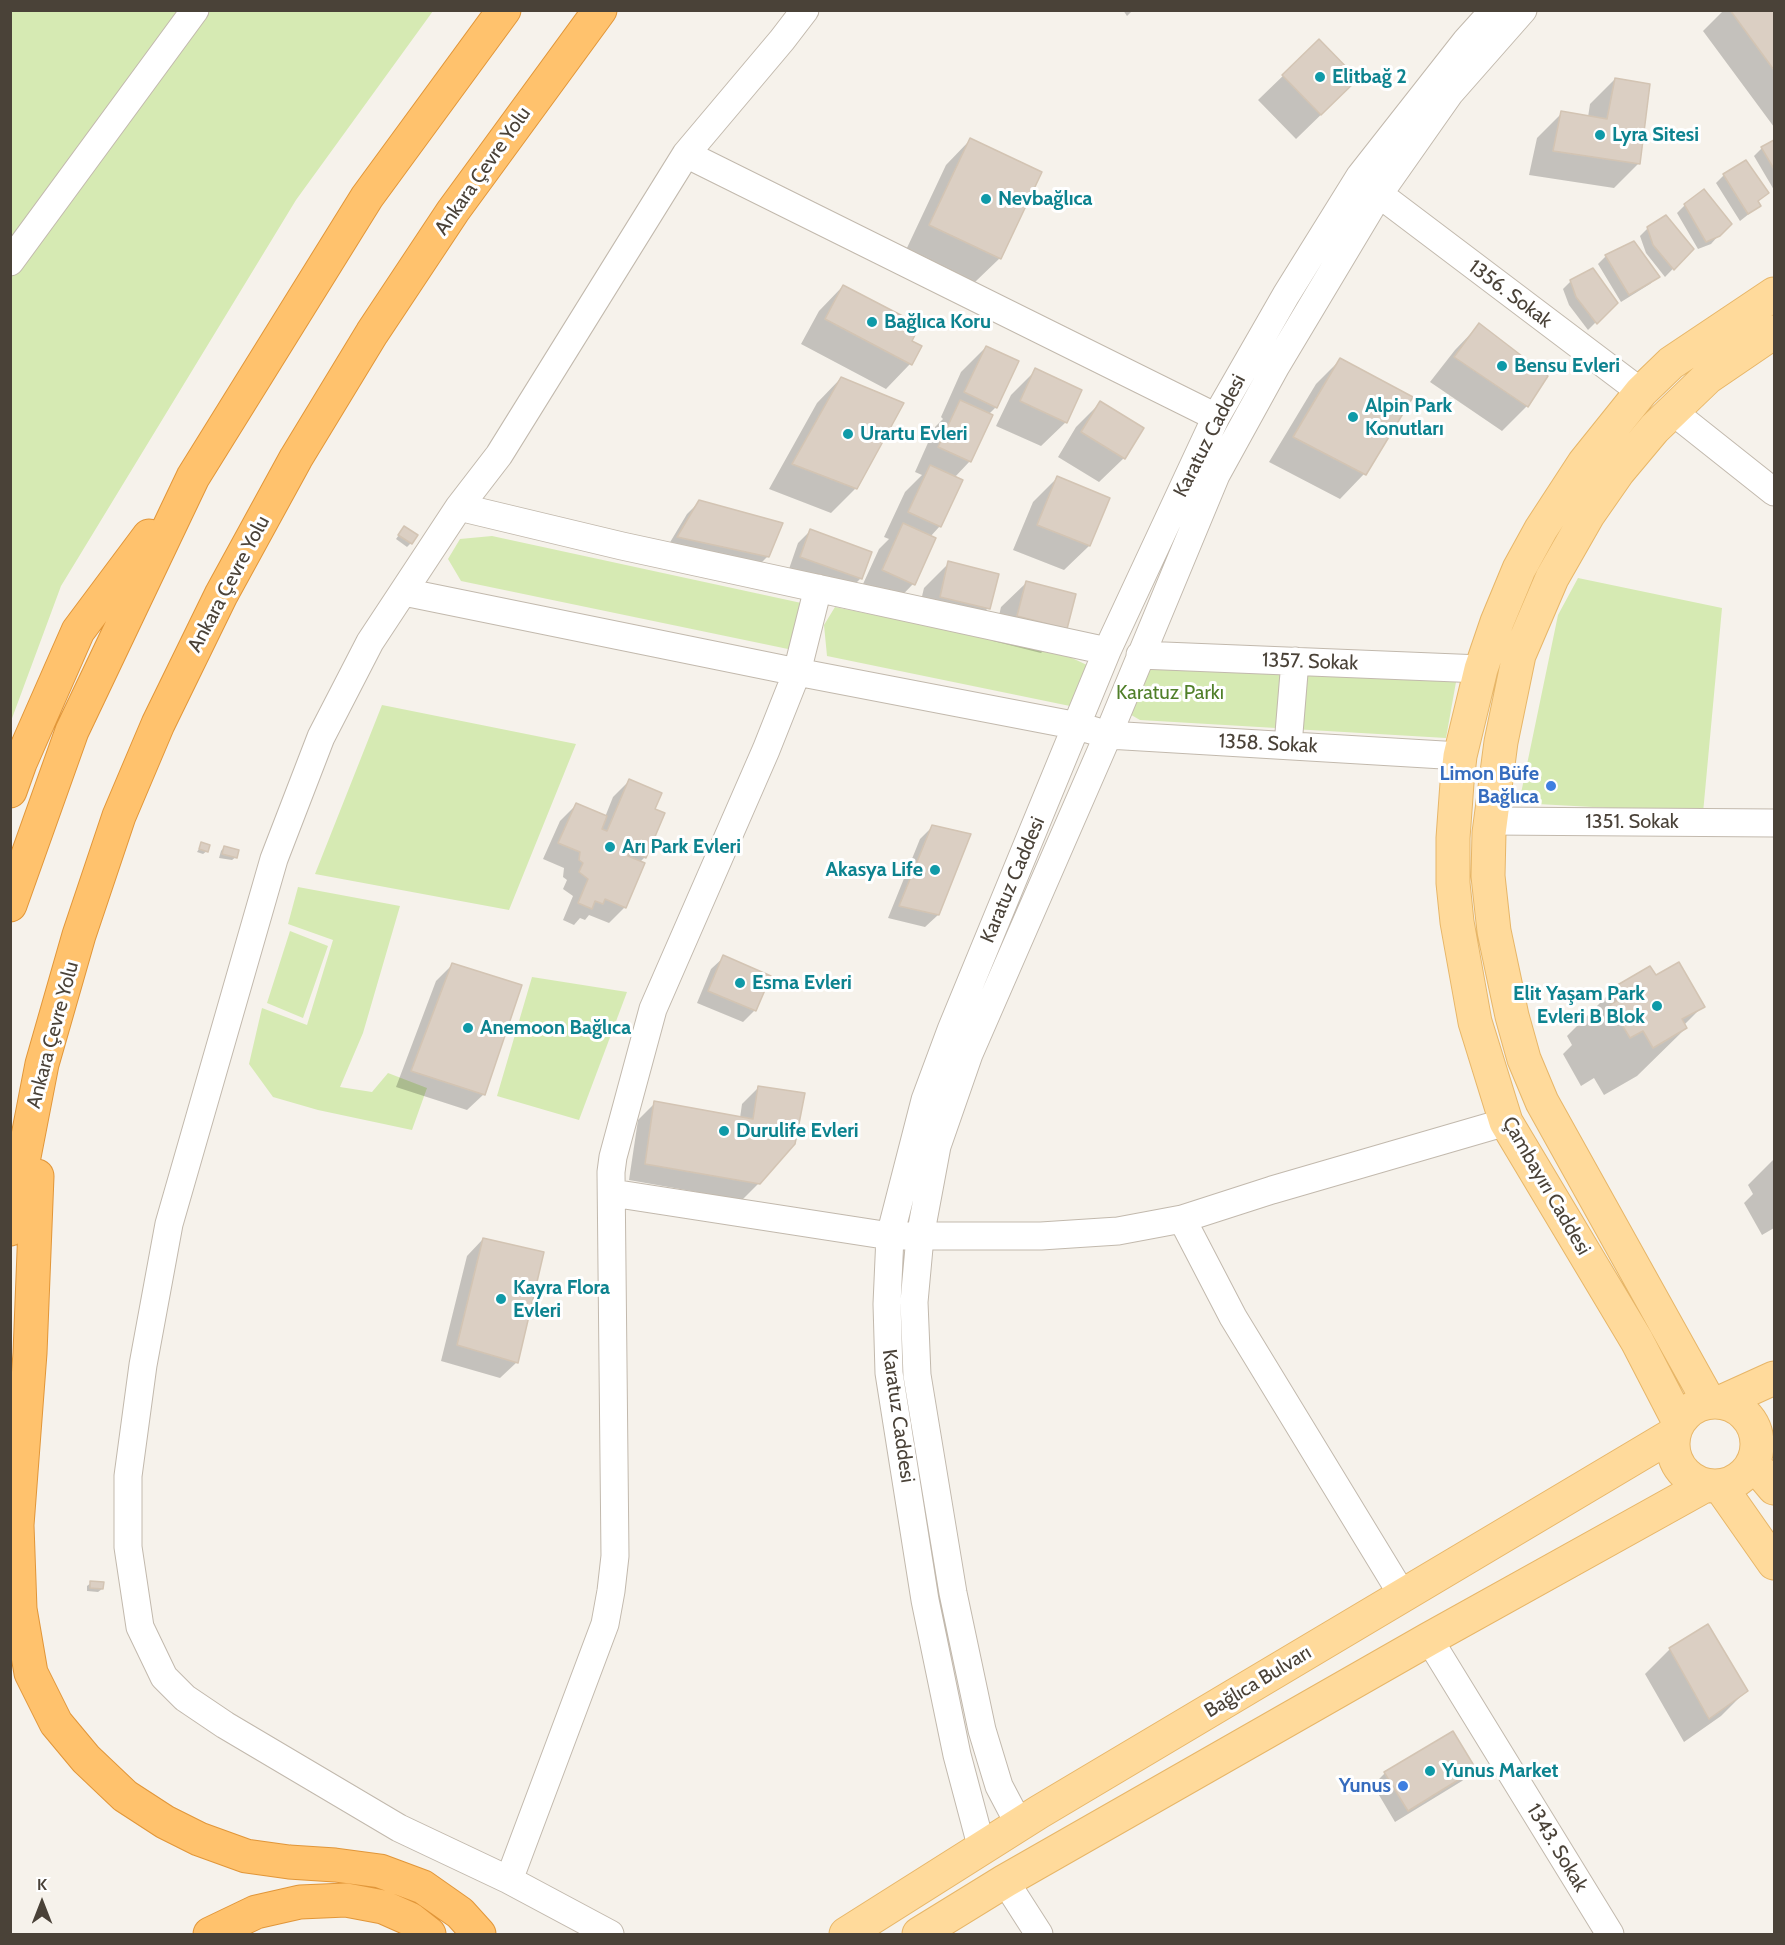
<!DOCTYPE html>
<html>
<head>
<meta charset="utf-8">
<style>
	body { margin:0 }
	#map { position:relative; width:1785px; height:1945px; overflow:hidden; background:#f6f2eb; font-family:Cabin,sans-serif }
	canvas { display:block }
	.frame { position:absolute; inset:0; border:12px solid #4a4238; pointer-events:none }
	.north { position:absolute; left:12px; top:1873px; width:60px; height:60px; -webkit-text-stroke:4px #fff; paint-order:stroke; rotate:0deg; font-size:16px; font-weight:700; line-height:24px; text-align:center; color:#4a4238 }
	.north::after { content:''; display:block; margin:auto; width:21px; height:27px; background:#4a4238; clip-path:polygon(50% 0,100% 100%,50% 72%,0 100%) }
</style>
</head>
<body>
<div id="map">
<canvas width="1785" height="1945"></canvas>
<div class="frame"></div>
<div class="north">K</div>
</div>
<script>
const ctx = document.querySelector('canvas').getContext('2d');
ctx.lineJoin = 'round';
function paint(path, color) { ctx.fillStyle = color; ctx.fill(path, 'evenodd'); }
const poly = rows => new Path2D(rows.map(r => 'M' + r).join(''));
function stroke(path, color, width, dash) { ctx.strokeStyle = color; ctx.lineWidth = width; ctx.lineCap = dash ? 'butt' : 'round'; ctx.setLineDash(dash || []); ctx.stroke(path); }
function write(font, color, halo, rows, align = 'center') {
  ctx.font = font + ' Cabin,sans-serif'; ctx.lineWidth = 6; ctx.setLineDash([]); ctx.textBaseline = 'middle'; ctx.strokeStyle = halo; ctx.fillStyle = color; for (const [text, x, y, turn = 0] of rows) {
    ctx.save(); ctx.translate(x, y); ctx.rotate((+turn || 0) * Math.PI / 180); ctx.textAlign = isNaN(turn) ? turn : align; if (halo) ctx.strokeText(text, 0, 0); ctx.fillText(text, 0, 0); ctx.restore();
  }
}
paint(poly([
	[11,11,433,11,296,200,61,586,11,721],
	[492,536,806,604,802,632,788,649,461,581,448,559,460,539],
	[1578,578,1722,608,1703,813,1519,803,1558,615],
	[835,607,1059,652,1087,665,1070,706,827,656,824,625],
	[1158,664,1456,682,1446,738,1140,720,1126,712,1142,669],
	[382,705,576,744,509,910,315,874],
	[298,887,400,906,363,1033,340,1087,372,1092,388,1073,427,1088,412,1130,318,1110,273,1097,249,1064,262,1008,307,1025,333,940,288,924],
	[290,931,328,946,303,1018,267,1003],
	[532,977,627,992,579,1120,497,1096]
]), '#d6eab3');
paint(poly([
	[1123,10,1133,10,1127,16],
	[1724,10,1774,10,1774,127,1703,31],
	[1319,41,1332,104,1296,139,1258,100],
	[1615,79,1639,163,1614,188,1529,175,1537,138,1562,113,1588,117,1590,104],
	[970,140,1000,258,975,282,906,250,946,165],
	[1774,142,1774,190,1754,156,1762,148],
	[1724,175,1767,193,1757,202,1759,206,1740,221,1716,183],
	[1685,205,1719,235,1711,244,1698,249,1677,213],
	[1648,228,1692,249,1665,277,1646,253,1640,236],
	[1606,256,1658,277,1650,284,1621,302,1598,264],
	[1571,281,1616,302,1588,330,1569,305,1563,289],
	[843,286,910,342,920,347,910,364,886,389,801,344,819,311],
	[1479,325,1527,406,1502,431,1430,382,1455,350],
	[986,347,996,407,988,415,970,461,954,478,940,526,930,537,913,584,889,609,858,595,879,549,889,539,884,537,905,492,922,475,915,472,935,427,943,419,941,417,961,372],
	[1341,359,1364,474,1340,499,1269,462,1316,384],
	[1036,370,1066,422,1041,446,996,426,1011,395],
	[841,378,902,404,855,489,831,513,769,489,817,403],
	[1100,403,1124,458,1099,482,1058,457,1076,427],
	[1057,478,1108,499,1089,546,1064,570,1013,550,1033,502],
	[700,501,768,556,756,568,666,549,687,514],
	[810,531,861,578,848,591,789,569,798,543],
	[401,532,411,543,407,547,396,539],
	[949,563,988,608,964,633,916,621,924,588],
	[1026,583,1065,628,1041,653,993,641,1001,607],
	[630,780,653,810,645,857,640,862,625,907,609,923,589,915,585,920,580,918,574,925,563,920,573,896,563,889,567,880,563,877,564,868,543,859,560,821,576,805,605,817,613,797],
	[932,827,938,915,925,927,888,918,920,839],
	[202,844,207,851,203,854,197,852],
	[224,847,236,857,232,860,219,858,221,851],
	[724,957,755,1010,743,1022,697,1003,711,969],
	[452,965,484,1094,467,1110,396,1087,436,981],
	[1655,977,1703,1006,1684,1025,1686,1028,1637,1076,1604,1095,1594,1078,1581,1086,1563,1054,1572,1045,1567,1036,1615,988],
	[758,1088,759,1183,742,1200,629,1180,638,1120,655,1103,740,1118,742,1104],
	[1774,1159,1774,1228,1762,1235,1744,1203,1753,1194,1748,1185],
	[483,1239,517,1362,500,1378,441,1361,467,1256],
	[91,1583,102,1589,98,1592,87,1591,87,1586],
	[1670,1649,1746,1691,1721,1716,1684,1742,1645,1674],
	[1474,1769,1462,1781,1395,1822,1373,1785,1385,1773]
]), '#0003');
const building = poly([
	[1730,10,1774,10,1774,70,1730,10],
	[1319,39,1358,79,1321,115,1282,75,1319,39],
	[1615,78,1650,84,1640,164,1553,151,1561,111,1607,119,1615,78],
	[970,138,1042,172,1001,259,929,225,970,138],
	[1774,140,1774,169,1761,147,1774,140],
	[1746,160,1769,193,1758,201,1761,206,1748,214,1723,174,1746,160],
	[1704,189,1732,224,1720,236,1706,242,1684,204,1704,189],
	[1666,215,1694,249,1674,270,1653,245,1647,227,1666,215],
	[1634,241,1660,277,1629,295,1605,255,1634,241],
	[1593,268,1618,303,1597,324,1576,297,1570,280,1593,268],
	[843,285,920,325,912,341,922,346,912,365,825,319,843,285],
	[1479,323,1548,376,1528,407,1454,357,1479,323],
	[986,346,1019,361,997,408,964,392,986,346],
	[1340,358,1413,397,1366,475,1293,437,1340,358],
	[1035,368,1082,390,1067,423,1020,401,1035,368],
	[841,377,904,403,857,489,792,464,841,377],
	[960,400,993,415,971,462,938,447,960,400],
	[1100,401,1144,428,1125,459,1081,432,1100,401],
	[930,465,963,480,941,527,908,512,930,465],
	[1057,476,1110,498,1090,546,1037,525,1057,476],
	[699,500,783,523,769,557,677,537,699,500],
	[903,523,936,538,915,585,882,570,903,523],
	[404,526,418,535,412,544,398,535,404,526],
	[810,529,872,552,862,579,800,557,810,529],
	[948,561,999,574,990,609,940,597,948,561],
	[1026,581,1076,594,1067,629,1017,616,1026,581],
	[629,779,662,793,655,809,665,813,646,858,630,851,628,856,645,863,626,908,605,899,603,904,595,901,592,909,578,903,588,879,579,872,583,863,579,860,580,852,558,843,576,803,607,816,602,829,607,831,629,779],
	[932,825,971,834,939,915,899,906,932,825],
	[201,842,210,845,208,852,199,849,201,842],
	[224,846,239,850,237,858,222,854,224,846],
	[723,955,771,976,756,1011,708,991,723,955],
	[1679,962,1705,1007,1682,1019,1687,1028,1653,1048,1643,1031,1630,1038,1610,1005,1621,998,1614,987,1650,966,1656,975,1679,962],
	[452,963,522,985,485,1095,411,1071,452,963],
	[758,1086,805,1093,795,1144,760,1184,645,1164,654,1101,753,1119,758,1086],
	[483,1238,544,1252,518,1363,457,1345,483,1238],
	[90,1581,104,1582,103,1589,90,1588,90,1581],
	[1708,1624,1748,1691,1709,1719,1669,1648,1708,1624],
	[1453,1731,1476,1769,1408,1811,1384,1772,1453,1731]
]);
paint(building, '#dbcfc3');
stroke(building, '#d3c4b3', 1.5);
const minor = poly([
	[686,154,1216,417],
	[1379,194,1641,392],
	[10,262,195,10],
	[1672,411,1774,492],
	[459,507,622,546,1107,651],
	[404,592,797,672,818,588],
	[1140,655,1481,669],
	[1288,745,1295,661],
	[1490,821,1774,823],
	[612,1193,890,1236,1041,1236,1118,1231,1182,1219,1272,1190,1506,1122],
	[1182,1219,1233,1317,1403,1596],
	[1429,1639,1610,1934],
	[1020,1826,999,1786,982,1730,953,1593,917,1375,914,1302,920,1237,937,1146,969,1054,1108,735,1216,475,1276,366,1379,194,1450,93,1523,10],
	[982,1849,957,1755,925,1600,889,1373,887,1304,890,1236,925,1100,951,1030,1107,651,1216,417,1286,295,1360,176,1466,41,1494,10],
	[509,1880,605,1624,611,1591,615,1556,611,1172,613,1157,653,1009,766,750,797,672,1078,726,1108,735,1460,756],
	[1005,1881,1039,1934],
	[610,1934,509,1880,399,1828,225,1725,185,1698,164,1677,140,1627,128,1547,128,1476,143,1365,169,1224,274,859,321,737,370,642,459,507,499,455,686,154,782,40,805,10]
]);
const major = poly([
	'1673 1444a42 42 0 1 1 84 0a42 42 0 1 1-84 0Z',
	[1709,1402,1542,1102,1524,1059,1512,1016,1494,931,1488,876,1489,833,1501,742,1519,655,1552,578,1588,515,1618,472,1654,429,1708,377,1774,332],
	[1721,1402,1774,1378],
	[1679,1422,1637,1341,1506,1122,1475,1022,1457,922,1453,883,1453,838,1457,783,1460,756,1481,669,1497,622,1519,569,1541,529,1584,463,1641,392,1671,363,1774,294],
	[1753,1463,1774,1488],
	[1720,1486,1774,1563],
	[846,1934,1039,1812,1674,1434],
	[919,1934,1005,1881,1429,1639,1706,1485]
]);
const highway = poly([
	[10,791,20,763,78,631,149,536],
	[10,905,72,731,193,477,367,197,504,10],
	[37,1176,30,1353,17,1525,20,1609,31,1673,56,1723,86,1759,125,1796,165,1822,199,1839,246,1856,289,1862,335,1865,380,1871,423,1887,460,1913,479,1934],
	[10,1229,42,1064,79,935,119,816,158,724,221,595,296,458,372,333,453,211,600,10],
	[210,1934,256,1912,300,1902,346,1900,383,1907,410,1919,429,1934]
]);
stroke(minor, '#c2b9ad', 29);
stroke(major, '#e7b668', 35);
stroke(highway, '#e19639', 35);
stroke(minor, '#fff', 27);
stroke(major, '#ffda9b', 33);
stroke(highway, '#ffc26d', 33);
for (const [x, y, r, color] of [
	[1320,77,6,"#0f9aa8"],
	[1600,135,6,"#0f9aa8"],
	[986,199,6,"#0f9aa8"],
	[872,322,6,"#0f9aa8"],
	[1502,366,6,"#0f9aa8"],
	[1353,417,6,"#0f9aa8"],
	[848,434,6,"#0f9aa8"],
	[1551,786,6,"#3f7fe0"],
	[610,847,6,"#0f9aa8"],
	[935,870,6,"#0f9aa8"],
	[740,983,6,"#0f9aa8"],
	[1657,1006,6,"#0f9aa8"],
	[468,1028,6,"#0f9aa8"],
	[724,1131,6,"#0f9aa8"],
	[501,1299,6,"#0f9aa8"],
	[1430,1771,6,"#0f9aa8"],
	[1403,1786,6,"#3f7fe0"]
]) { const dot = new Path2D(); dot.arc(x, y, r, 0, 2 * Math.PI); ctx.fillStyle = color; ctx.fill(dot); stroke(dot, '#fff', 2); }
write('bold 20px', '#0d838f', '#fff', [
	["Elitbağ 2",1332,77],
	["Lyra Sitesi",1612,135],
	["Nevbağlıca",998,199],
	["Bağlıca Koru",884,322],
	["Bensu Evleri",1514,366],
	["Alpin Park",1365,406],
	["Konutları",1365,429],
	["Urartu Evleri",860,434],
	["Arı Park Evleri",622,847],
	["Akasya Life",923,870,"right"],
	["Esma Evleri",752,983],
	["Elit Yaşam Park",1645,994,"right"],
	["Evleri B Blok",1645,1017,"right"],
	["Anemoon Bağlıca",480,1028],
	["Durulife Evleri",736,1131],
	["Kayra Flora",513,1288],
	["Evleri",513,1311],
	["Yunus Market",1442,1771]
], 'left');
write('20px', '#4a4238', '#fff', [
	["Ankara Çevre Yolu",483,171,-55],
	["1356. Sokak",1510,294,37],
	["Karatuz Caddesi",1210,436,-63],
	["Ankara Çevre Yolu",229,584,-62],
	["1357. Sokak",1310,662,2],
	["1358. Sokak",1268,744,3],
	["1351. Sokak",1632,822],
	["Karatuz Caddesi",1013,880,-67],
	["Ankara Çevre Yolu",53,1035,-75],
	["Çambayırı Caddesi",1546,1186,60],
	["Karatuz Caddesi",898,1416,82],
	["Bağlıca Bulvarı",1258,1682,-31],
	["1343. Sokak",1557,1848,59]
]);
write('20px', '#507f29', '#fff', [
	["Karatuz Parkı",1170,693]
]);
write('bold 20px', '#366cbe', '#fff', [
	["Limon Büfe",1539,774],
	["Bağlıca",1539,797],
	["Yunus",1391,1786]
], 'right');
</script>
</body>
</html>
